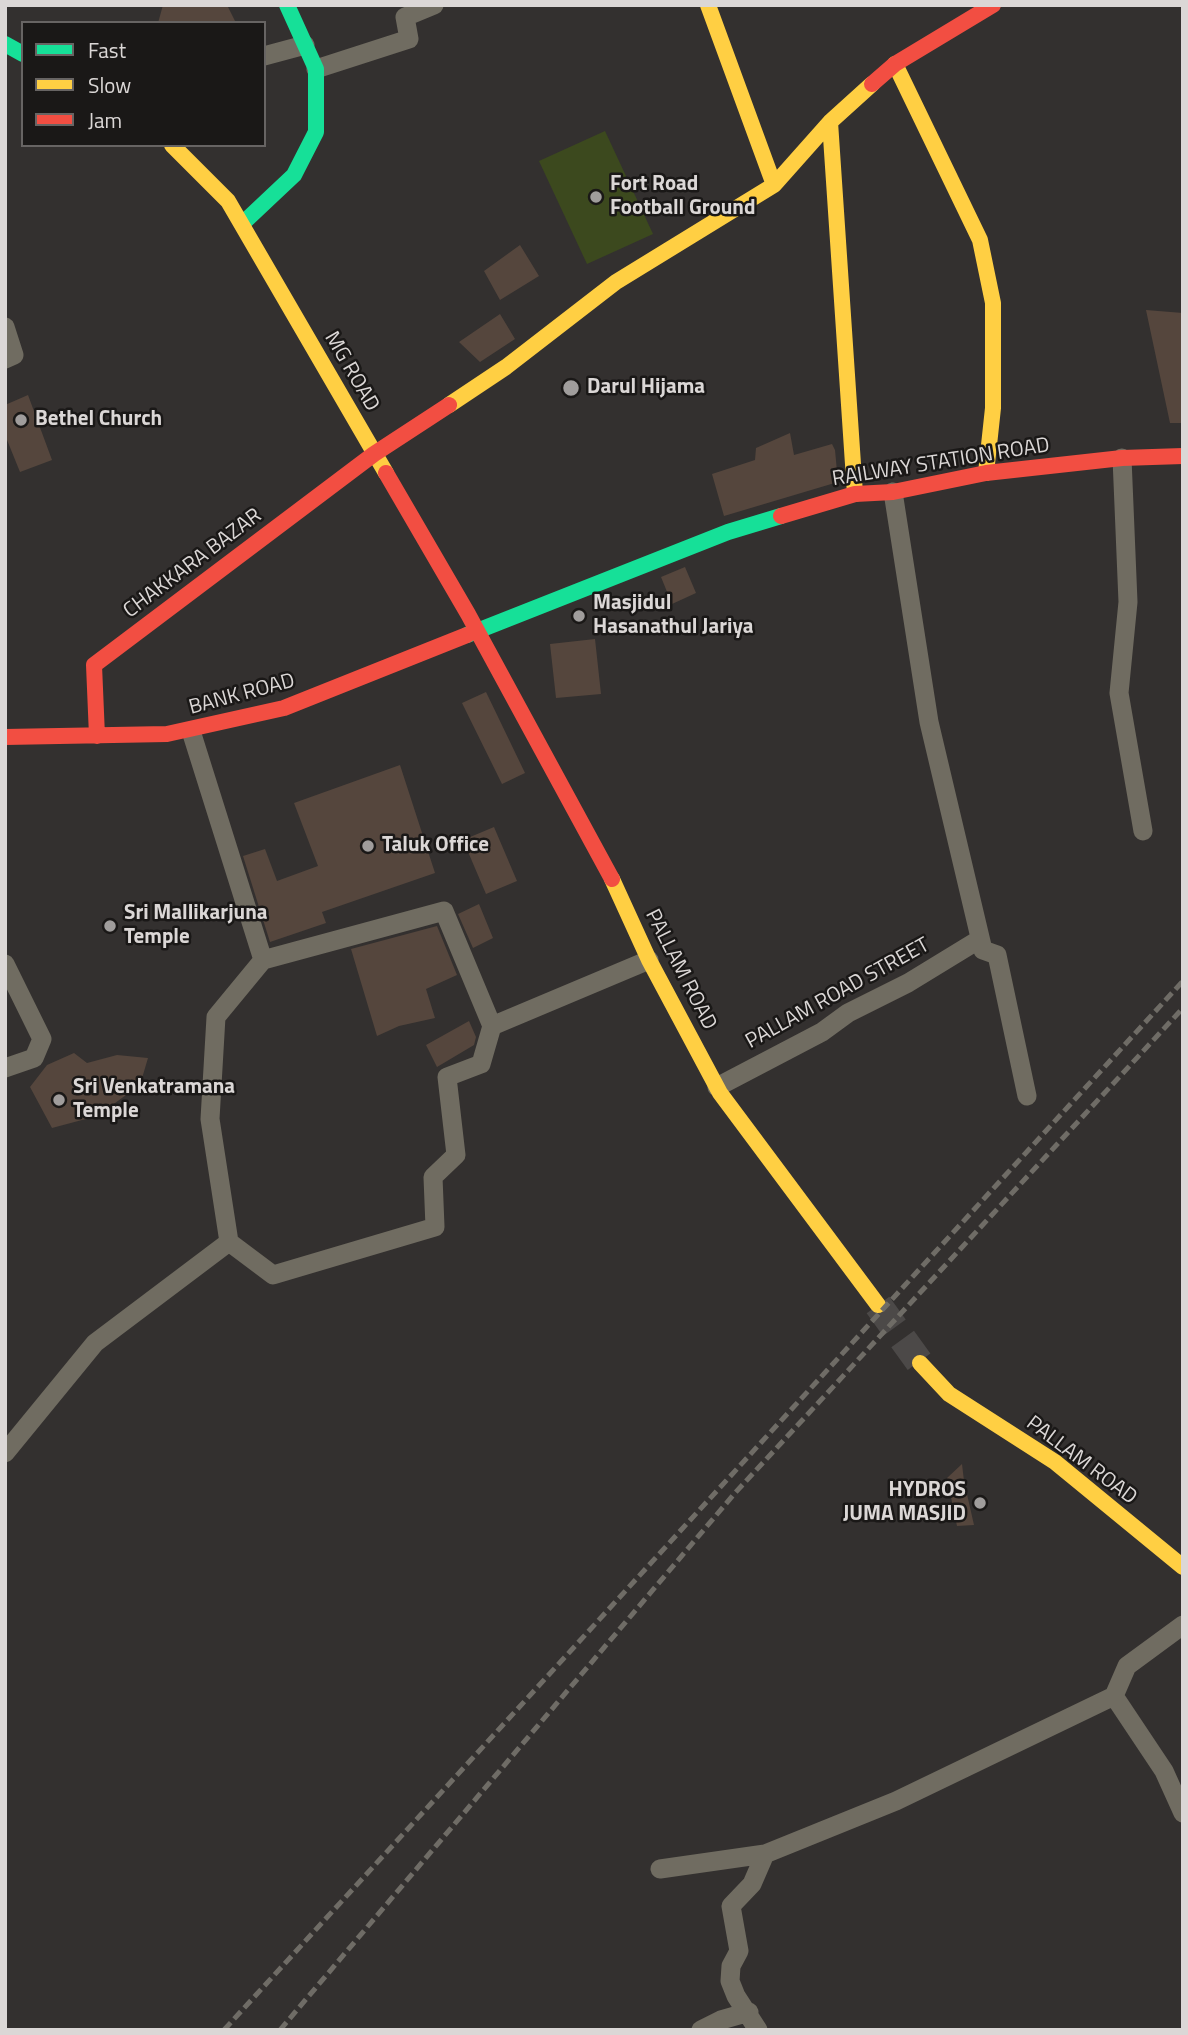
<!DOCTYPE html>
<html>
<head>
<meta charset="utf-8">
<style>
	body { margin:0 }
	#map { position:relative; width:1188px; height:2035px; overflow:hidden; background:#33302f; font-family:"Titillium Web",sans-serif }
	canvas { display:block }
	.frame { position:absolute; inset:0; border:7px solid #dbd7d6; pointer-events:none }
	.legend { position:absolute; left:21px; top:21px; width:245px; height:126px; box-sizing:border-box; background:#1a1817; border:2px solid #676463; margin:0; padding:9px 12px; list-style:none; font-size:21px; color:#dbd7d6 }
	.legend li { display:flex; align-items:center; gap:14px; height:35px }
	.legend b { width:35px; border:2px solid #676463 }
</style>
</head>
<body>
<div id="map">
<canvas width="1188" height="2035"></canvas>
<div class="frame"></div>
<ul class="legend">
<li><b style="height:9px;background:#16e098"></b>Fast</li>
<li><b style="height:9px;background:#ffcf43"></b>Slow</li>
<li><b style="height:9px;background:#f24e42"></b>Jam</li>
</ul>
</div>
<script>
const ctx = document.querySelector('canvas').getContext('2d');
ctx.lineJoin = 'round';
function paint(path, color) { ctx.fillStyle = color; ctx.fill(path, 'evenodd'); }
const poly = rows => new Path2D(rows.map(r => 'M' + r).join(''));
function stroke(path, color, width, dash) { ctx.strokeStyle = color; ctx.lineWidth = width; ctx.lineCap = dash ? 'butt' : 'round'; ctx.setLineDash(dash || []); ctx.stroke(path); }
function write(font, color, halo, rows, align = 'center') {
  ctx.font = font + ' "Titillium Web",sans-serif'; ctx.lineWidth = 5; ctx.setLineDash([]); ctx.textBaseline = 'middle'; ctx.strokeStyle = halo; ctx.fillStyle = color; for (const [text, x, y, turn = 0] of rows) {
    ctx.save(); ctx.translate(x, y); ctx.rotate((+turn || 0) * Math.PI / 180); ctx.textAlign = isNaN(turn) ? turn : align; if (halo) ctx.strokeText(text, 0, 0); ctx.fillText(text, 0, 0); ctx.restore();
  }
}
paint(poly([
	[605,131,653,234,587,264,539,161]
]), '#3c491e');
paint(poly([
	[163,5,227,5,236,23,158,23],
	[520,245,539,276,500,300,484,271],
	[1146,310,1183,313,1183,423,1170,423],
	[500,314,515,339,480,362,459,342],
	[28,395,52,460,20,472,5,435,5,405],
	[790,433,794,455,832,444,835,450,838,482,724,516,712,474,755,460,756,448],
	[685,567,696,593,672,604,661,577],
	[595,639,601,694,556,698,550,644],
	[486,692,525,773,502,784,462,703],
	[400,765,435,873,322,912,326,923,270,942,243,856,265,849,277,881,318,866,294,803],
	[494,827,517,881,486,894,463,840],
	[479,904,493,938,473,948,458,914],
	[437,926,457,975,426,989,435,1018,399,1026,377,1036,351,949],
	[469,1021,476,1037,474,1045,437,1067,426,1045],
	[74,1053,87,1063,117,1055,148,1058,140,1085,97,1116,52,1128,30,1087,47,1065],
	[962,1464,964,1481,974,1525,957,1526,947,1478]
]), '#55463d');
stroke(poly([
	[878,1305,920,1363]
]), '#4c4948', 28, [28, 14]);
stroke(poly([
	[264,56,305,45],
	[316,69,409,39,405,17,434,5],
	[5,327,14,355,5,359],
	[1122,458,1128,602,1119,693,1143,831],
	[893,492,929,722,983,950,997,955,1027,1096],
	[191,731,263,960,444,911,492,1026,649,960],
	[5,964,42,1039,34,1058,5,1068],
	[717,1087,822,1032,848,1013,908,983,980,939],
	[229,1242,273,1275,435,1227,433,1177,456,1155,447,1077,481,1064,492,1026],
	[5,1453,95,1343,229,1242,210,1119,216,1017,263,960],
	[1183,1625,1127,1666,1114,1696,1164,1771,1183,1813],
	[765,1854,896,1801,1114,1696],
	[660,1869,765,1854,752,1884,731,1906,739,1951,731,1966,730,1981,736,1996,758,2030],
	[701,2030,721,2020,749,2012]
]), '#706c61', 19);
stroke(poly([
	[5,44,23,54],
	[242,224,294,175,316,132,316,69,287,5],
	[467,635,728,532,781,516]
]), '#16e098', 16);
stroke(poly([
	[708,5,774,185],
	[895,64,980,240,993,303,993,408,986,473],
	[830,122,855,494],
	[172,145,228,201,386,473],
	[449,405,506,367,616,282,774,185,830,122,872,84],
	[612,879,649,960,720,1093,878,1305],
	[920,1363,949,1394,1055,1462,1183,1567]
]), '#ffcf43', 16);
stroke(poly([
	[872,84,895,64,993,5],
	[386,473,468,614,612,879],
	[781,516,855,494,893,492,986,473,1122,458,1183,456],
	[97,736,94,665,374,454,449,405],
	[5,737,167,734,284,708,467,635]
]), '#f24e42', 16);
stroke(poly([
	[224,2030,1183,981],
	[280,2030,735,1493,1183,1008]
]), '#6f6c66', 5, [10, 5]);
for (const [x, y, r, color] of [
	[596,197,7,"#a09d9c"],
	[571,388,9,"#a09d9c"],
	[21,420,7,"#a09d9c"],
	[579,616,7,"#a09d9c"],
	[368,846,7,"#a09d9c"],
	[110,926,7,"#a09d9c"],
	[59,1100,7,"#a09d9c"],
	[980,1503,7,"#a09d9c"]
]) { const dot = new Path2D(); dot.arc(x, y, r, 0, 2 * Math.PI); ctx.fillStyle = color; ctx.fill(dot); stroke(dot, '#1a1817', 2.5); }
write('bold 21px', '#dbd7d6', '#1a1817', [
	["Fort Road",610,185],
	["Football Ground",610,209],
	["Darul Hijama",587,388],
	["Bethel Church",35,420],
	["Masjidul",593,604],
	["Hasanathul Jariya",593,628],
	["Taluk Office",382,846],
	["Sri Mallikarjuna",124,914],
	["Temple",124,938],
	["Sri Venkatramana",73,1088],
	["Temple",73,1112],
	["HYDROS",966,1491,"right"],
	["JUMA MASJID",966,1515,"right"]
], 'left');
write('21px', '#dbd7d6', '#1a1817', [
	["MG ROAD",351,372,60],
	["RAILWAY STATION ROAD",941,463,-9],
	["CHAKKARA BAZAR",193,564,-37],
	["BANK ROAD",242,695,-15],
	["PALLAM ROAD",680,970,63],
	["PALLAM ROAD STREET",838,994,-29],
	["PALLAM ROAD",1081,1461,37]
]);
</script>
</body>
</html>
